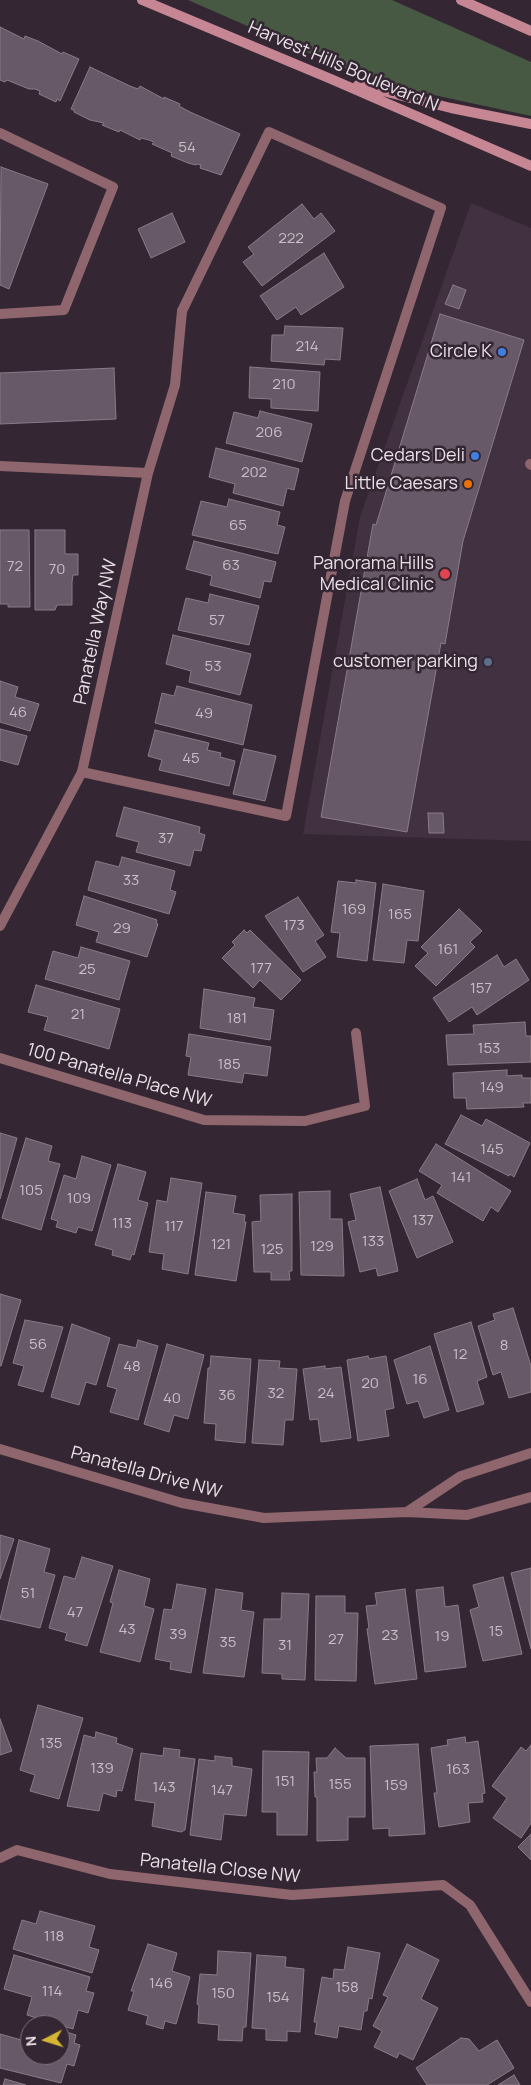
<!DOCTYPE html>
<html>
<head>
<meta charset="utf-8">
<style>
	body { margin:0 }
	#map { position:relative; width:531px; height:2085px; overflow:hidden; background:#342733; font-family:Manrope,sans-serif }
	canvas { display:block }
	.north { position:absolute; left:20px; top:2015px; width:50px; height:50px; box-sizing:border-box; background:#342733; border:1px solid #7c717b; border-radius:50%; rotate:265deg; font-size:14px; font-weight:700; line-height:20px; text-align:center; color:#e9e0e8 }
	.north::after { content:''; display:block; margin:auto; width:18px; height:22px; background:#d6b534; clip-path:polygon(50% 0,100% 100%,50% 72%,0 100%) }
</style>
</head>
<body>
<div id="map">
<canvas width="531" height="2085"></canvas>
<div class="north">N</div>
</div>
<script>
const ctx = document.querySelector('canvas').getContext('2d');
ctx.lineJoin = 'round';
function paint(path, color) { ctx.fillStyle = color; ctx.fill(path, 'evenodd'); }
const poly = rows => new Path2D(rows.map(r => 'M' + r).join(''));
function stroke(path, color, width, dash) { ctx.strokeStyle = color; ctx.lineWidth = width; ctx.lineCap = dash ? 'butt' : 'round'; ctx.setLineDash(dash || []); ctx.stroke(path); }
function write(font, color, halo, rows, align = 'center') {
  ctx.font = font + ' Manrope,sans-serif'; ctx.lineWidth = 5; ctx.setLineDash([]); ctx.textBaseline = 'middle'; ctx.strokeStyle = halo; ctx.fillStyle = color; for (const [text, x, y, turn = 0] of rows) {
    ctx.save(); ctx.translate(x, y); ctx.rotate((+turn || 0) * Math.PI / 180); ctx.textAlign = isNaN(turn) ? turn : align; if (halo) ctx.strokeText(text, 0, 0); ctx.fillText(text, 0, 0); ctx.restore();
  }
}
paint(poly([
	[471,203,531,228,531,841,303,834,360,517]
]), '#413141');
paint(poly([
	[188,0,392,0,531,62,531,116,406,89,334,64]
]), '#475943');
const building = poly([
	[0,27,24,39,25,36,38,41,62,54,63,52,79,59,60,101,57,99,56,102,39,94,40,91,35,89,29,89,7,80,5,82,0,80,0,27],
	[90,67,130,86,138,89,140,86,164,99,164,97,180,104,179,106,190,112,240,134,221,175,200,168,201,165,197,164,196,165,188,163,171,156,172,153,152,144,154,142,149,140,141,138,140,140,120,130,119,132,102,125,104,123,90,120,74,112,74,110,71,109,90,67],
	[1,167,48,184,9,289,0,285,1,167],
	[302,204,314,219,321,213,335,231,262,286,243,262,254,254,248,247,302,204],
	[172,213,185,242,151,258,138,229,172,213],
	[324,253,344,287,301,315,296,307,277,320,260,296,324,253],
	[453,285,466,290,459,309,445,304,453,285],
	[440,314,524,340,463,541,445,644,441,643,407,832,321,817,373,524,376,525,440,314],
	[285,326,343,328,340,360,325,359,324,365,271,361,272,335,284,335,285,326],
	[250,367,320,372,318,411,271,408,271,399,249,398,250,367],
	[114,368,116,419,0,424,0,373,114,368],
	[260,411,312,424,302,462,226,443,234,412,258,418,260,411],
	[216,448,299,469,294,490,287,488,283,506,233,493,235,484,209,477,216,448],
	[229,499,280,512,277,525,285,527,278,554,192,535,201,501,227,507,229,499],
	[0,530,29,530,30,607,8,607,8,604,0,604,0,530],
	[35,530,65,530,65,554,78,554,78,575,73,575,72,582,72,605,57,605,55,610,35,610,35,530],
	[194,541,276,562,271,582,264,581,260,598,210,585,212,576,186,569,194,541],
	[210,594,259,606,249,645,178,630,186,598,208,603,210,594],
	[173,635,251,654,240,695,189,682,191,671,166,664,173,635],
	[0,681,18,687,15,697,39,704,30,731,0,722,0,681],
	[177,686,252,705,243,745,155,723,162,693,174,696,177,686],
	[0,729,27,736,18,765,0,760,0,729],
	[155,730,209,743,207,750,221,753,220,757,235,761,229,786,159,770,162,760,148,756,155,730],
	[244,749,276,756,265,801,233,794,244,749],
	[124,807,200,827,199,833,205,835,201,851,194,850,190,866,136,852,139,842,116,836,124,807],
	[428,813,443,813,444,833,429,833,428,813],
	[122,857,175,871,170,890,176,892,169,914,88,890,96,861,119,867,122,857],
	[356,880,376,883,367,961,337,957,340,933,331,932,338,881,356,883,356,880],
	[383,884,424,891,418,941,407,940,404,963,373,960,383,884],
	[84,896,157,920,156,923,158,924,147,957,96,942,99,932,76,925,84,896],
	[298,897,324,935,315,941,326,957,303,972,265,916,298,897],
	[459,909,482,931,470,942,475,947,436,986,415,966,428,953,421,947,459,909],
	[244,930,247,933,250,930,301,980,281,1000,260,980,253,988,222,958,235,945,232,942,244,930],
	[81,947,130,961,119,1000,45,979,53,951,78,958,81,947],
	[497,955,504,967,516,959,529,980,477,1015,472,1007,449,1022,433,998,497,955],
	[36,985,120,1009,109,1049,44,1030,48,1017,28,1012,36,985],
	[204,989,255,998,253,1007,274,1010,270,1040,200,1028,204,989],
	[525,1022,526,1036,531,1036,531,1062,448,1065,446,1035,474,1034,473,1025,525,1022],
	[189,1034,271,1047,267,1076,244,1073,242,1083,188,1075,191,1057,186,1056,189,1034],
	[507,1070,507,1076,522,1075,522,1078,531,1078,531,1103,523,1103,524,1107,467,1109,466,1098,454,1098,453,1073,507,1070],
	[461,1115,482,1126,486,1119,530,1143,514,1177,510,1174,509,1176,445,1144,461,1115],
	[0,1133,17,1138,0,1199,0,1133],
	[26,1138,52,1146,48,1161,60,1164,41,1230,2,1218,26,1138],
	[436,1144,511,1191,498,1212,491,1207,483,1221,437,1193,442,1185,419,1171,436,1144],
	[82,1156,111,1165,92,1231,78,1227,76,1233,56,1227,58,1221,51,1219,64,1175,76,1179,82,1156],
	[118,1164,146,1172,138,1200,148,1203,134,1255,132,1254,130,1260,112,1255,113,1250,95,1245,118,1164],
	[171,1178,202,1183,188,1274,162,1269,164,1254,149,1252,157,1200,167,1202,171,1178],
	[417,1179,425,1200,433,1196,453,1242,417,1258,389,1191,417,1179],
	[380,1187,398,1271,378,1276,376,1268,360,1272,348,1222,356,1220,350,1194,380,1187],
	[330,1191,330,1219,342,1219,344,1276,301,1275,299,1192,330,1191],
	[206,1192,236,1196,233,1213,245,1215,244,1222,246,1222,236,1281,195,1275,206,1192],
	[292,1194,292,1271,289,1271,290,1280,271,1280,271,1272,254,1272,252,1222,261,1221,260,1195,292,1194],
	[0,1294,21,1300,1,1366,0,1366,0,1294],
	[513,1308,531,1366,531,1392,509,1398,501,1372,493,1375,478,1326,495,1320,493,1314,513,1308],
	[25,1320,63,1327,43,1392,18,1385,24,1366,13,1363,25,1320],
	[471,1322,487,1377,477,1381,484,1404,457,1412,434,1334,471,1322],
	[72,1324,110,1338,96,1385,86,1382,79,1405,51,1397,72,1324],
	[138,1340,158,1346,138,1420,110,1412,117,1389,107,1386,119,1344,136,1348,138,1340],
	[167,1344,204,1355,188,1419,174,1415,169,1432,144,1424,167,1344],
	[430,1346,449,1410,424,1418,418,1401,407,1404,394,1360,430,1346],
	[211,1356,251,1359,245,1443,215,1440,216,1424,204,1423,208,1368,210,1368,211,1356],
	[368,1356,369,1359,386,1356,394,1408,385,1410,389,1436,358,1441,347,1360,368,1356],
	[259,1360,280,1361,279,1368,297,1369,293,1420,285,1420,283,1445,252,1443,259,1360],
	[325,1366,325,1369,341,1367,351,1438,321,1442,318,1419,310,1420,303,1369,325,1366],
	[0,1535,14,1539,0,1579,0,1535],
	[19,1540,50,1549,44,1572,55,1575,40,1628,0,1619,19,1540],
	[82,1557,113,1566,87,1646,65,1640,67,1633,49,1628,64,1576,75,1579,82,1557],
	[531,1568,531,1649,511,1573,531,1568],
	[119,1570,150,1579,144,1606,154,1609,140,1662,100,1652,113,1603,110,1602,119,1570],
	[503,1577,522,1654,483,1661,470,1610,479,1607,473,1585,503,1577],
	[177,1584,206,1589,191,1673,170,1669,171,1662,155,1659,164,1609,172,1610,177,1584],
	[443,1587,445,1607,458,1605,466,1667,425,1672,416,1590,443,1587],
	[216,1589,243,1593,241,1610,254,1612,244,1677,203,1673,216,1589],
	[405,1589,417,1679,375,1684,367,1629,369,1628,366,1606,377,1605,375,1593,405,1589],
	[282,1593,309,1594,305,1680,282,1679,282,1674,262,1673,264,1619,281,1619,282,1593],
	[316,1596,345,1596,345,1613,358,1613,356,1681,315,1680,316,1596],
	[38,1705,83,1718,59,1799,30,1791,35,1775,20,1770,38,1705],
	[0,1719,12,1751,0,1755,0,1719],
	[96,1732,117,1738,116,1743,133,1749,122,1791,117,1790,116,1797,103,1793,99,1811,67,1806,84,1735,95,1738,96,1732],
	[465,1737,466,1743,478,1741,485,1793,482,1794,483,1802,468,1803,470,1822,439,1827,434,1793,437,1793,431,1748,448,1745,447,1740,465,1737],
	[418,1744,425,1834,389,1836,389,1828,373,1829,370,1746,418,1744],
	[531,1745,531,1823,521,1838,493,1818,507,1798,492,1786,521,1747,526,1751,531,1745],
	[164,1748,180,1750,179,1757,195,1759,185,1830,181,1832,152,1826,155,1803,135,1800,141,1753,163,1756,164,1748],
	[335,1748,346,1758,365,1758,365,1817,348,1817,348,1840,317,1841,317,1797,315,1797,314,1772,317,1772,316,1758,327,1758,335,1748],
	[263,1751,309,1752,307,1835,277,1835,277,1812,262,1812,263,1751],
	[215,1756,232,1758,232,1766,252,1769,246,1816,224,1814,221,1840,190,1835,199,1759,215,1761,215,1756],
	[531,1834,531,1860,518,1847,531,1834],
	[40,1911,95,1926,89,1947,99,1950,92,1973,13,1949,22,1920,36,1924,40,1911],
	[148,1944,177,1953,172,1971,190,1977,176,2024,165,2021,163,2029,146,2024,148,2016,128,2010,134,1991,131,1991,148,1944],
	[407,1944,439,1960,421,1999,438,2008,413,2060,399,2053,397,2058,374,2047,382,2031,373,2026,388,1997,383,1995,407,1944],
	[348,1947,380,1953,372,1999,369,1998,367,2011,364,2011,361,2030,339,2026,337,2038,315,2034,317,2022,314,2022,322,1977,333,1979,334,1969,344,1970,348,1947],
	[218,1951,251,1953,246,2027,243,2027,242,2041,218,2040,219,2025,198,2023,199,2005,197,2004,200,1974,217,1975,218,1951],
	[14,1955,90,1977,86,1991,94,1993,88,2013,78,2010,73,2029,27,2015,32,1997,4,1989,14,1955],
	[257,1955,286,1957,285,1967,304,1969,300,2032,287,2031,287,2041,266,2040,266,2029,252,2028,257,1955],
	[31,2021,43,2025,30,2025,30,2055,60,2055,60,2030,76,2035,74,2043,80,2045,74,2066,67,2064,61,2083,0,2068,0,2034,25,2041,31,2021],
	[461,2038,469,2039,479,2051,497,2040,514,2068,487,2085,427,2085,416,2068,461,2038],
	[514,2075,520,2085,498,2085,514,2075],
	[5,2079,26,2085,3,2085,5,2079]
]);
paint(building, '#675967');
stroke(building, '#8a7b89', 1);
stroke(poly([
	[530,464,531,465],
	[82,772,286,816,345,501,441,208,269,132,182,311]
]), '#8f666e', 10);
stroke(poly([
	[0,133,113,187,64,310,0,314],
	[0,466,148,473],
	[0,926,82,772,148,473,175,385,182,311],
	[0,1058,204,1120,305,1121,365,1106,356,1033],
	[0,1449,182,1503,264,1518,407,1512,467,1515,531,1497],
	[407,1512,461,1476,531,1453],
	[0,1858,17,1850,110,1874,292,1895,443,1885,470,1905,531,2002]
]), '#8f666e', 10);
stroke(poly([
	[142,0,331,79,531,166],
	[461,0,531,31],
	[358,85,451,108,531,124]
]), '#c78693', 10);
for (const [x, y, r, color] of [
	[502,352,5,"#3f7fe0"],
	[475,456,5,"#3f7fe0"],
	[468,484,5,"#e8710a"],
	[445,574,6,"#e0444e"],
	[488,662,5,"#5c6f8a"]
]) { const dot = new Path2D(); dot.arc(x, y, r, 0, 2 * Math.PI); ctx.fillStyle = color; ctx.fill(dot); stroke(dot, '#342733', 2); }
write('15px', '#c8bec8', null, [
	["54",187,148],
	["222",291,239],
	["214",307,347],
	["210",284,385],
	["206",269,433],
	["202",254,473],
	["65",238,526],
	["63",231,566],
	["72",15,567],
	["70",57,570],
	["57",217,621],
	["53",213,667],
	["46",18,713],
	["49",204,714],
	["45",191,759],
	["37",166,839],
	["33",131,881],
	["169",354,910],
	["165",400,915],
	["173",294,926],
	["29",122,929],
	["161",448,950],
	["177",261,969],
	["25",87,970],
	["157",481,989],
	["21",78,1015],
	["181",237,1019],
	["153",489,1049],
	["185",229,1065],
	["149",492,1088],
	["145",492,1150],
	["141",461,1178],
	["105",31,1191],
	["109",79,1199],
	["137",423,1221],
	["113",122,1224],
	["117",174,1227],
	["133",373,1242],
	["121",221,1245],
	["129",322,1247],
	["125",272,1250],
	["56",38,1345],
	["8",504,1346],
	["12",460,1355],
	["48",132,1367],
	["16",420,1380],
	["20",370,1384],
	["32",276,1394],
	["24",326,1394],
	["36",227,1396],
	["40",172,1399],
	["51",28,1594],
	["47",75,1613],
	["43",127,1630],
	["15",496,1632],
	["39",178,1635],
	["23",390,1636],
	["19",442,1637],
	["27",336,1640],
	["35",228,1643],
	["31",285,1646],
	["135",51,1744],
	["139",102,1769],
	["163",458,1770],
	["151",285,1782],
	["155",340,1785],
	["159",396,1786],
	["143",164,1788],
	["147",222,1791],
	["118",54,1937],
	["146",161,1984],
	["158",347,1988],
	["114",52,1992],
	["150",223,1994],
	["154",278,1998]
]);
write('18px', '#e9e0e8', '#342733', [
	["Harvest Hills Boulevard N",343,67,23],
	["Panatella Way NW",96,632,-78],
	["100 Panatella Place NW",119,1076,16],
	["Panatella Drive NW",146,1473,15],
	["Panatella Close NW",220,1869,6]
]);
write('18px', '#e9e0e8', '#342733', [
	["Circle K",492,352],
	["Cedars Deli",465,456],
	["Little Caesars",458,484],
	["Panorama Hills",434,564],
	["Medical Clinic",434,585],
	["customer parking",478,662]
], 'right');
</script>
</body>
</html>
